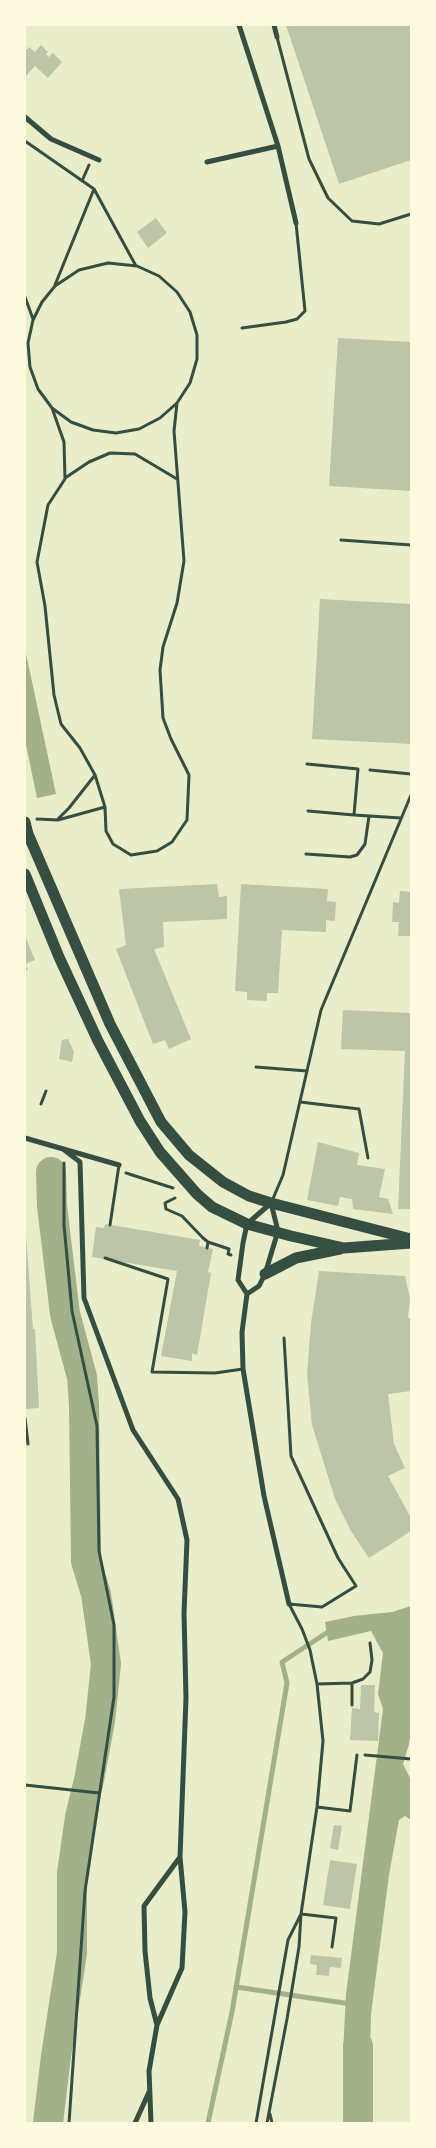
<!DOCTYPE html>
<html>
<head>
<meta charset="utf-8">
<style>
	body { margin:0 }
	#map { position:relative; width:436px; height:2148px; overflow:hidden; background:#e9edc9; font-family:"Golos Text",sans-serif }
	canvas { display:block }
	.frame { position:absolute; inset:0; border:26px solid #fefae0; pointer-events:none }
</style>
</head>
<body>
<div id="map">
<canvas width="436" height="2148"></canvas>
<div class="frame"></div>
</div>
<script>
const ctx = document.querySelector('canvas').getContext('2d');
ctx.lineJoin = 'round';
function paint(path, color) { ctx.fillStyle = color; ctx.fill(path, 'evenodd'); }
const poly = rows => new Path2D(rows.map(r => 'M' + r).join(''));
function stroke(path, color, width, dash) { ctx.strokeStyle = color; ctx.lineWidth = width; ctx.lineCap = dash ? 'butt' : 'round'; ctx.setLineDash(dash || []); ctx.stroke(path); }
paint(poly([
	[25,649,56,794,37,798,25,740],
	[59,1172,59,1205,43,1207,42,1173],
	[411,1606,411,1730,409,1744,403,1764,411,1780,411,1820,405,1816,399,1820,389,1875,371,2014,369,2085,345,2089,343,2053,346,1994,383,1709,378,1694,383,1653,371,1631,328,1641,325,1622,354,1616,392,1612]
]), '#a3b18a');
stroke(poly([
	[236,1987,351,2004],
	[208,2123,232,2012,287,1683,282,1662,331,1630]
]), '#a3b18a', 5);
stroke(poly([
	[48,2123,56,2056,72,1953,72,1873,80,1817,89,1780,100,1721,106,1664,96,1594,86,1561,84,1405,82,1377,65,1314,52,1206,51,1172],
	[358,2123,358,2046]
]), '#a3b18a', 30);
paint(poly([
	[286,25,411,25,411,160,339,184],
	[41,45,48,52,46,54,49,57,53,53,62,62,48,78,35,66,25,77,25,52,29,47,35,52],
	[156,218,167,233,148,248,137,232],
	[338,338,411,342,411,491,329,486],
	[320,599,411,604,411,744,312,739],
	[217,884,219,897,227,896,227,919,163,922,164,947,154,949,191,1039,169,1049,165,1040,153,1044,116,949,126,945,119,889],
	[241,884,328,889,327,901,336,902,335,921,326,920,326,932,282,930,278,993,267,993,267,1001,247,1000,247,992,235,991],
	[400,891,411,892,411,936,398,936,399,922,392,922,393,902,399,903],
	[25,936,35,960,25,964,28,970,25,971],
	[343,1010,411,1013,411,1209,398,1209,405,1051,341,1049],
	[68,1039,74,1052,72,1062,59,1059,62,1040],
	[318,1142,359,1153,357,1165,385,1169,379,1197,388,1199,393,1214,353,1209,352,1199,340,1197,338,1206,307,1200],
	[25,1222,33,1329,35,1329,39,1408,25,1409],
	[105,1224,200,1240,199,1246,213,1249,208,1272,211,1273,197,1355,192,1353,192,1361,161,1356,177,1271,92,1257,96,1227,104,1228],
	[319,1271,405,1276,410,1298,408,1318,411,1318,411,1391,388,1394,394,1444,405,1468,388,1476,411,1518,411,1531,369,1558,351,1531,335,1499,312,1425,307,1374,311,1323],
	[361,1685,375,1685,374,1712,379,1713,378,1741,350,1740,352,1708,360,1709],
	[334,1825,342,1826,338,1850,330,1848],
	[330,1860,357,1864,350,1909,323,1905],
	[311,1955,342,1958,341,1968,330,1967,329,1976,316,1975,317,1965,310,1964]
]), '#bcc5a7');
stroke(poly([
	[25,141,94,189,55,285],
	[82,181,89,165],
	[94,189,136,266],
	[25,297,33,319],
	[52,408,64,442,65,479,48,505,37,562,45,606,54,695,61,724,80,748,95,775,105,807,106,831,113,844,131,855,157,851,172,842,187,820,189,775,171,739,163,718,160,670,163,647,177,603,184,561,174,431,177,403,190,383,197,359,197,335,190,312,177,292,159,276,137,266,108,263,79,270,55,286,42,302,33,320,28,343,30,367,38,389,52,408,71,422,93,430,116,433,139,429,160,418,177,403],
	[65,478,89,462,110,453,135,454,177,479],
	[37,819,58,820,105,807],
	[58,819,69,808,95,775],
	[41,1104,46,1091],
	[64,1163,64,1225,72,1311,97,1426,99,1551,114,1625,114,1697,85,1891,69,2123],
	[126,1173,173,1188],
	[175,1198,165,1203,166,1209,182,1216,203,1238,208,1242,229,1249,228,1254,231,1255],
	[207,1248,208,1242],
	[365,1755,411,1759],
	[25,1785,99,1793]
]), '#344e41', 3);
stroke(poly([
	[277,37,309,159,328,198,352,221,379,224,411,214],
	[242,328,286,322,297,319,305,311,296,223],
	[341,540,411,545],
	[307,764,358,769,354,815,401,818],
	[370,770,411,774],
	[308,811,354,815],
	[306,854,350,857,357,855,365,844,369,816],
	[256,1067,307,1071],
	[300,1102,359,1109,368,1158],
	[272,1201,283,1175,321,1010,411,795],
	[110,1225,119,1165],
	[105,1258,168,1279,152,1372,215,1373,243,1369],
	[284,1338,291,1456,338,1558,356,1586,322,1607,289,1604],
	[25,1418,28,1444],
	[352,1683,363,1679,370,1672,372,1660,370,1643],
	[317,1684,352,1683,352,1705],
	[317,1807,350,1811,357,1755],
	[270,2114,272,2123],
	[256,2123,288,1940,301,1914,317,1807,323,1741,317,1684,310,1650,302,1629,289,1604],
	[267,2123,287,2019,299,1947,301,1914,336,1918,332,1947]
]), '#344e41', 3);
stroke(poly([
	[239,25,278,146,296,223],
	[274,25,277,37],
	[25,117,51,139,99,160],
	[207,162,278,146],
	[25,1138,119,1165],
	[63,1149,80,1162,84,1298,133,1430,178,1499,187,1540,184,1613,186,1698,180,1857,185,1912,182,1968,157,2025,149,2071,151,2123],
	[271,1203,278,1231,265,1274,259,1286,247,1294,238,1280,243,1243,247,1224,271,1203],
	[247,1294,242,1332,243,1369,264,1496,289,1604],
	[157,2025,150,1998,145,1951,144,1906,180,1857],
	[135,2123,149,2092]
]), '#344e41', 5);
stroke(poly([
	[25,822,28,834,110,1024,161,1122,189,1155,223,1182,249,1196,271,1203,411,1239],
	[25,874,59,957,98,1041,140,1121,160,1152,197,1194,212,1207,247,1224,291,1236,344,1248,411,1243],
	[265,1274,296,1258,340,1249]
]), '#344e41', 11);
</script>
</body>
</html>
